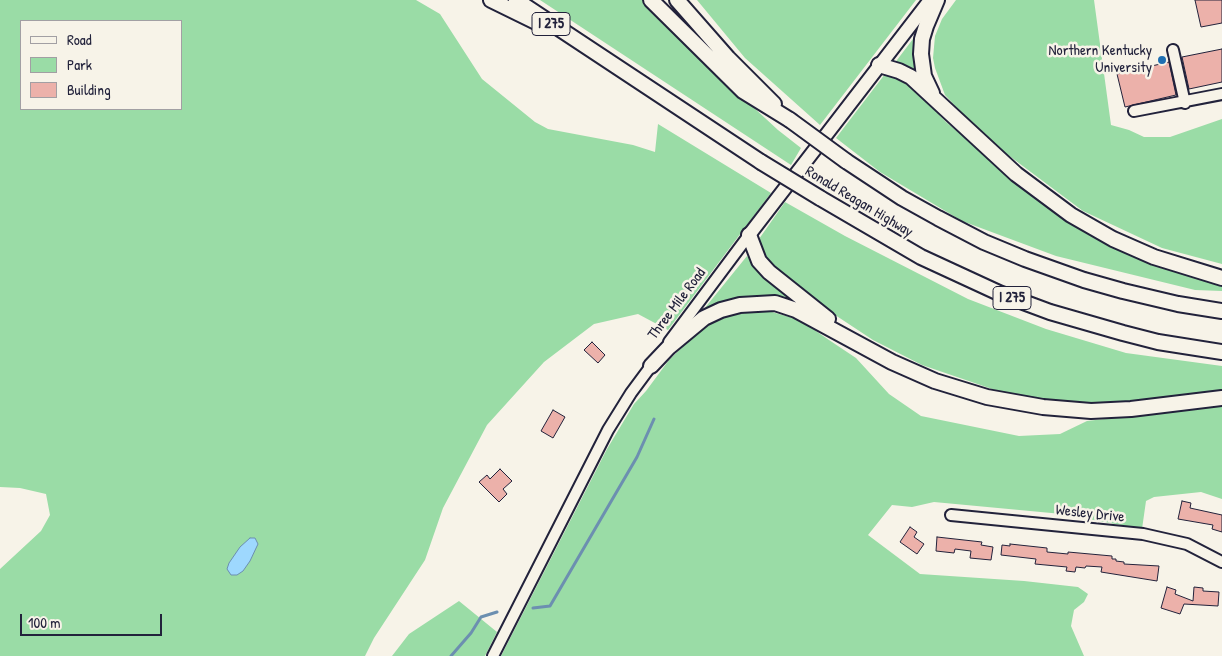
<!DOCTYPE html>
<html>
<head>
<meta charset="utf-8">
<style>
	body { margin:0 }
	#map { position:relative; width:1222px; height:656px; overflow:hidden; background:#f7f3e8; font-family:"Patrick Hand",sans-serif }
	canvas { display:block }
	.legend { position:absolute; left:20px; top:20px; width:162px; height:90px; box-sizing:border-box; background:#f7f3e8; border:1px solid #a29fa3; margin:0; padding:6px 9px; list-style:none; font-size:15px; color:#22223b }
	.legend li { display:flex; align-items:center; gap:10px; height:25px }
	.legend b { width:25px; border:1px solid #a29fa3 }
	.scale { position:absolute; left:20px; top:614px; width:142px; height:22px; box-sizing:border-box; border:2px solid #22223b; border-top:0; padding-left:6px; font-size:15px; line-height:18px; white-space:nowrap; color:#22223b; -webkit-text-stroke:4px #f7f3e8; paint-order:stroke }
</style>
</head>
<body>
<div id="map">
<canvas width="1222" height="656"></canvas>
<ul class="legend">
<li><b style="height:6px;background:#f7f3e8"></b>Road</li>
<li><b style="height:14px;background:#9adca6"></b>Park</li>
<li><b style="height:14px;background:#ecb1aa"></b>Building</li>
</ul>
<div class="scale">100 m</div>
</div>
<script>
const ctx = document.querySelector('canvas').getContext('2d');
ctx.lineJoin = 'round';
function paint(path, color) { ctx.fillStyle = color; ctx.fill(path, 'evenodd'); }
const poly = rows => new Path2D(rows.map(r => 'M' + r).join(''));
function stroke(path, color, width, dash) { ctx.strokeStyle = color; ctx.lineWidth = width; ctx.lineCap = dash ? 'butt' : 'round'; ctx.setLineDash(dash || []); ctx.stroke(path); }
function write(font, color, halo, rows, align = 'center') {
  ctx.font = font + ' "Patrick Hand",sans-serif'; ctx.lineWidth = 5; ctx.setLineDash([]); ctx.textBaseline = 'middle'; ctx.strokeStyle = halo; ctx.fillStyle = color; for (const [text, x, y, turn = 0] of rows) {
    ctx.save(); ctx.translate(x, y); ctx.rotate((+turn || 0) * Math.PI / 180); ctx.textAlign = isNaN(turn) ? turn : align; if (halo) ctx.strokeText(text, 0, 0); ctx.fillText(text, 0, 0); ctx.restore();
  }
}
paint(poly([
	[0,0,416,0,440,14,482,79,535,122,548,129,633,145,655,152,658,124,771,193,668,330,638,314,594,324,544,362,487,425,443,508,425,560,374,638,365,656,0,656,0,569,41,531,50,515,46,494,20,488,0,487],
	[21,21,181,21,181,109,21,109],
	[540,0,643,0,662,23,778,130,801,148,791,165],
	[697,0,916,0,820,125,745,58],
	[956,0,1094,0,1111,125,1129,130,1144,137,1170,137,1222,119,1222,264,1162,248,1083,211,984,137,945,95,935,68,933,58,935,36,942,19],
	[919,31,920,78,894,64],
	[885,74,909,84,946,122,1049,207,1111,245,1222,285,1222,291,1195,290,1056,256,962,221,880,172,836,138],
	[785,202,845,236,968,299,1046,329,1126,353,1222,366,1222,392,1129,403,1090,404,1046,401,995,390,922,365,873,340,826,309,769,265,759,250,759,239],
	[747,256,762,274,804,308,767,298,752,297,738,299,704,312,704,309],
	[765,310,800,320,829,340,856,358,889,394,921,416,1019,436,1060,434,1087,421,1222,405,1222,499,1201,492,1154,497,1146,501,1142,529,1062,514,934,502,912,507,892,505,868,535,920,574,1024,581,1078,587,1088,594,1084,602,1074,610,1071,626,1084,656,501,656,607,449,634,404,646,391,669,360,695,335,720,317],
	[459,601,497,632,485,656,392,656,409,634]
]), '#9adca6');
const water = poly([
	[250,538,255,538,258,544,250,561,243,571,237,575,231,575,227,569,229,563,240,547,250,538]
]);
paint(water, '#9ed8fe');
stroke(water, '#6c8fb0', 1);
stroke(poly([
	[533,608,550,606,637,457,654,419],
	[451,656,471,633,481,617,497,612]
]), '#6c8fb0', 3);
const building = poly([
	[1195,0,1222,0,1222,23,1201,27,1195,0],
	[1222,49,1222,82,1189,89,1182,57,1222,49],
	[1169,62,1176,95,1125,107,1117,74,1169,62],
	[592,342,605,355,598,363,584,350,592,342],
	[553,410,565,417,553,438,541,431,553,410],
	[500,469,512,481,503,489,507,494,499,502,479,482,487,475,490,479,500,469],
	[1182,501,1191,503,1190,508,1222,515,1222,532,1212,529,1213,525,1178,519,1182,501],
	[910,527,917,532,914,537,924,544,917,554,900,542,910,527],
	[937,537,982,542,981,545,993,547,991,560,970,558,971,551,955,549,954,553,936,551,937,537],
	[1010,544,1047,548,1047,552,1068,554,1068,552,1112,556,1112,559,1116,559,1116,561,1124,562,1124,564,1159,566,1157,581,1101,572,1102,567,1086,566,1085,568,1076,567,1075,572,1066,571,1067,567,1035,564,1036,559,1001,555,1002,545,1010,546,1010,544],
	[1167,587,1176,590,1175,594,1193,601,1194,587,1203,588,1203,591,1219,592,1218,606,1184,604,1180,614,1161,608,1167,587]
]);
paint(building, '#ecb1aa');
stroke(building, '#22223b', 1);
const minor = poly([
	[1173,50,1185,103],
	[1134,111,1222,94],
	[669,342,749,235],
	[951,515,1143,534,1187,544,1222,562],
	[493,656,608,430,631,393,654,362]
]);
const major = poly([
	[749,235,930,0]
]);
const highway = poly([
	[491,0,540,24],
	[516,0,761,162],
	[651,0,743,91,790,120],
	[677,0,728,58,774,104],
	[879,65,899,71,911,77,1016,174,1071,215,1113,239,1154,257,1222,278],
	[932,93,924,76,921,54,922,39,926,26,937,0],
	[846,161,902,198,938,218,984,242,1025,259,1084,280,1123,291,1178,304,1222,311],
	[820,198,921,257,999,293,1050,312,1123,333,1158,342,1222,352],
	[749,235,759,261,769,272,828,319],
	[651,366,669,347,704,318,721,310,740,305,775,303,796,310,892,362,935,381,987,397,1043,407,1091,411,1131,409,1222,398]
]);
stroke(minor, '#22223b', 14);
stroke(major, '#22223b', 16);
stroke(highway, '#22223b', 18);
stroke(minor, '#f7f3e8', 10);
stroke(major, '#f7f3e8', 12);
stroke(highway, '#f7f3e8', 14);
const highwayBridge = poly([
	[790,120,846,161],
	[761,162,820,198]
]);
stroke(highwayBridge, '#22223b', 18, []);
stroke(highwayBridge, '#f7f3e8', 14);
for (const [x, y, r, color] of [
	[1162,60,5,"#1f6fb2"]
]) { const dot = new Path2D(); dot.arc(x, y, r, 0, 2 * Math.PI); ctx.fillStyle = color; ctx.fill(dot); stroke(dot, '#f7f3e8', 2); }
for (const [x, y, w] of [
	[551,24,38],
	[1012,298,38]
]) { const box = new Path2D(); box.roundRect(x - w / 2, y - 11.5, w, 23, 4); ctx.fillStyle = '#f7f3e8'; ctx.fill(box); stroke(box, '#22223b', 1); }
write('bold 14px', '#22223b', null, [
	["I 275",551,24],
	["I 275",1012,298]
]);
write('15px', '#22223b', '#f7f3e8', [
	["Northern Kentucky",1152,51],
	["University",1152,68]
], 'right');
write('15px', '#22223b', '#f7f3e8', [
	["Ronald Reagan Highway",859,202,31],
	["Three Mile Road",677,304,-53],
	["Wesley Drive",1090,514,6]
]);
</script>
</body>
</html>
